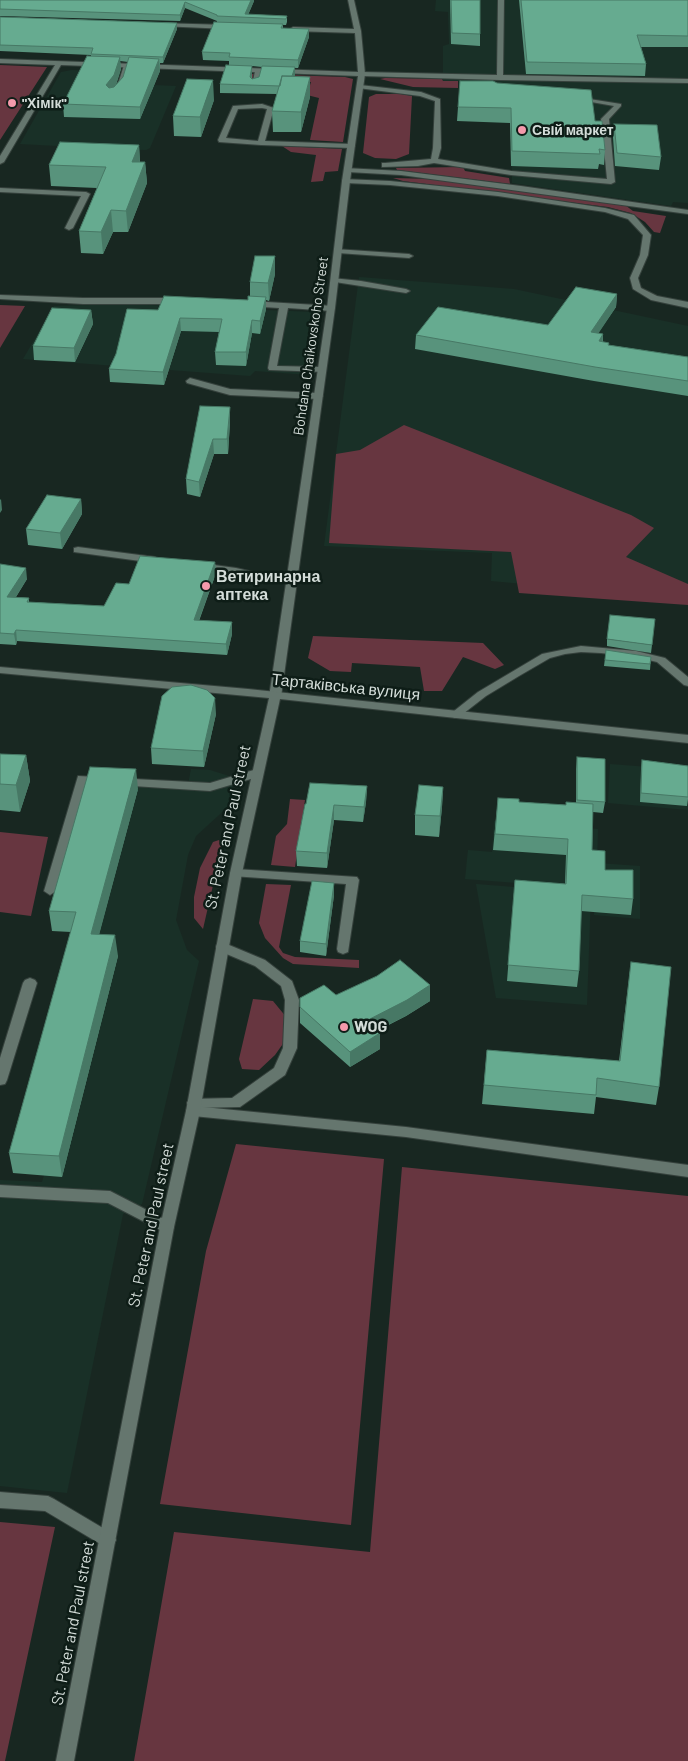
<!DOCTYPE html>
<html>
<head>
<meta charset="utf-8">
<style>
	body { margin:0 }
	canvas { display:block; background:#182721 }
</style>
</head>
<body>
<canvas width="688" height="1761"></canvas>
<script>
const ctx = document.querySelector('canvas').getContext('2d');
ctx.lineJoin = 'round';
function paint(path, color) { ctx.fillStyle = color; ctx.fill(path, 'evenodd'); }
const poly = rows => new Path2D(rows.map(r => 'M' + r).join(''));
function stroke(path, color, width, dash) { ctx.strokeStyle = color; ctx.lineWidth = width; ctx.lineCap = dash ? 'butt' : 'round'; ctx.setLineDash(dash || []); ctx.stroke(path); }
function write(font, color, halo, rows, align = 'center') {
  ctx.font = font + ' Barlow,sans-serif'; ctx.lineWidth = 5; ctx.setLineDash([]); ctx.textBaseline = 'middle'; ctx.strokeStyle = halo; ctx.fillStyle = color; for (const [text, x, y, turn = 0] of rows) {
    ctx.save(); ctx.translate(x, y); ctx.rotate((+turn || 0) * Math.PI / 180); ctx.textAlign = isNaN(turn) ? turn : align; if (halo) ctx.strokeText(text, 0, 0); ctx.fillText(text, 0, 0); ctx.restore();
  }
}
paint(poly([
	[436,0,688,0,688,203,673,202,671,206,512,183,510,106,459,95,459,81,443,81,443,46,449,44,448,12,435,11],
	[72,70,156,74,153,85,176,86,150,148,146,150,107,149,100,143,86,143,77,147,20,144,61,72],
	[359,277,514,289,688,326,688,599,491,581,492,553,324,546],
	[125,304,313,312,318,315,309,375,255,371,250,376,23,359,54,306],
	[610,764,688,770,688,810,608,803],
	[191,769,210,770,229,776,234,792,231,804,196,836,188,855,176,920,187,950,199,961,142,1204,123,1214,67,1493,0,1486,0,1180,42,1182,111,946,84,944,133,785,187,790],
	[494,821,598,829,597,863,640,866,640,919,594,915,595,889,465,879,468,850,492,852],
	[476,884,591,893,587,1005,496,998]
]), '#193027');
paint(poly([
	[0,65,47,67,0,140],
	[227,73,345,77,353,79,343,142,310,140,319,98,307,95,311,82,224,78],
	[385,78,442,79,443,81,458,81,458,88,413,87,380,79],
	[376,94,401,94,412,96,409,154,396,159,375,158,363,153,369,97],
	[282,146,342,149,338,171,325,172,323,181,311,182,316,155,291,152],
	[463,167,465,171,509,178,510,184,397,170,396,168],
	[393,178,433,179,625,205,633,211,666,216,660,233,654,232,645,222,631,213,608,207,403,181],
	[0,305,25,306,0,348],
	[404,425,631,515,654,528,626,557,688,584,688,605,519,593,511,552,329,543,336,454,360,450],
	[313,636,483,643,504,665,495,669,463,657,442,691,424,691,420,667,352,663,351,672,330,671,308,658],
	[290,799,305,800,295,867,271,865,276,836,287,824],
	[0,832,48,837,31,916,0,912],
	[219,840,222,846,203,929,194,918,194,897,200,868,213,842],
	[266,884,291,885,279,947,283,953,295,957,359,960,359,968,293,964,283,958,265,938,259,923],
	[253,999,273,1001,287,1018,287,1038,275,1055,259,1070,242,1069,239,1059],
	[236,1144,384,1159,351,1525,160,1504,206,1251],
	[402,1167,688,1196,688,1761,134,1761,174,1532,370,1552],
	[0,1522,55,1527,5,1761,0,1761]
]), '#673640');
const service = poly([
	[498,0,504,0,503,75,688,79,688,83,500,80,362,76,359,74,362,72,497,75,498,0],
	[124,65,129,66,123,88,117,93,113,93,112,92,117,87,124,65],
	[258,69,261,71,257,85,252,86,255,71,258,69],
	[360,85,421,92,440,99,441,148,438,159,511,171,607,179,601,119,614,106,574,99,577,97,621,104,621,106,609,119,615,182,611,184,511,175,434,163,418,166,382,167,382,163,385,163,431,159,433,148,435,101,420,96,358,88,358,86,360,85],
	[262,104,274,108,265,141,351,144,355,146,351,148,261,145,219,142,218,140,233,106,262,104],
	[262,108,267,109,258,141,226,138,238,109,262,108],
	[345,168,401,171,521,186,688,210,688,214,401,175,348,172,345,172,345,168],
	[343,179,390,181,498,192,605,208,634,215,651,235,648,255,638,278,641,288,657,296,688,302,688,308,651,300,633,289,630,278,640,255,643,235,628,219,605,212,498,196,390,185,346,183,342,181,343,179],
	[335,249,409,254,413,256,409,258,338,253,334,251,335,249],
	[332,278,361,281,406,289,410,291,406,293,335,282,332,282,332,278],
	[0,295,83,298,177,298,181,301,177,304,83,304,0,299,0,295],
	[250,301,334,306,335,308,331,311,288,308,277,366,322,367,325,368,325,372,269,370,268,368,279,308,247,306,246,304,250,301],
	[190,378,230,389,318,393,323,396,318,399,230,395,187,383,186,381,190,378],
	[78,547,155,557,160,560,155,563,74,552,74,548,78,547],
	[199,563,236,568,266,575,290,577,295,580,290,583,266,581,195,568,194,566,195,564,199,563],
	[581,646,636,651,665,658,688,677,688,686,684,685,657,662,636,657,601,653,581,652,565,654,550,658,519,676,486,696,459,717,455,718,449,715,478,692,542,654,581,646],
	[257,769,261,770,263,773,261,776,210,791,87,783,56,891,50,895,44,891,78,776,210,783,257,769],
	[236,869,357,877,359,880,348,952,343,954,338,952,337,949,346,884,232,876,230,873,236,869],
	[222,942,265,960,292,981,299,1000,297,1048,285,1075,240,1107,194,1108,189,1107,187,1103,189,1099,232,1098,274,1068,283,1048,285,1000,281,986,255,966,217,950,216,947,217,944,222,942],
	[30,978,35,980,37,983,7,1080,5,1084,0,1085,0,1058,23,983,25,980,30,978]
]);
const minor = poly([
	[348,0,354,0,361,31,365,74,350,181,335,308,281,697,275,700,269,697,327,308,342,181,358,76,61,65,4,162,0,164,0,156,55,65,0,63,0,59,358,72,355,33,293,31,290,29,293,27,354,29,348,0],
	[158,23,228,25,231,27,228,29,160,26,157,24,158,23],
	[0,188,86,192,90,194,73,228,69,230,65,228,81,196,0,192,0,188],
	[193,1106,406,1127,688,1165,688,1177,406,1137,193,1116,188,1115,186,1111,188,1107,193,1106],
	[0,1185,110,1191,172,1223,174,1227,172,1231,167,1233,162,1231,108,1203,0,1197,0,1185],
	[0,1492,48,1496,54,1499,113,1534,116,1540,113,1546,107,1548,45,1511,0,1508,0,1492]
]);
const tertiary = poly([
	[0,667,248,689,688,735,688,743,280,699,242,873,200,1111,174,1227,74,1761,56,1761,160,1227,186,1111,230,873,269,698,0,673,0,667]
]);
stroke(service, '#35413c', 2);
stroke(minor, '#35413c', 2);
stroke(tertiary, '#35413c', 2);
paint(service, '#65766e');
paint(minor, '#65766e');
paint(tertiary, '#65766e');
paint(poly([
	[0,0,254,1,248,15,287,16,287,22,286,25,283,25,283,28,309,37,298,68,295,68,295,76,310,77,310,97,301,132,273,132,272,111,277,94,220,93,220,84,229,65,229,61,203,60,202,52,217,22,217,21,185,8,180,21,0,16],
	[252,66,262,67,259,77,252,79],
	[450,0,480,0,480,46,451,44],
	[519,0,688,0,688,47,641,47,646,64,645,76,526,74],
	[0,17,177,23,177,29,163,63,160,63,160,71,140,119,64,117,63,104,91,56,91,55,0,51],
	[120,61,128,62,123,77,116,85,121,69],
	[497,83,595,121,605,150,604,165,599,164,598,169,511,166,510,123,457,121,458,107],
	[214,100,201,137,174,136,173,116],
	[614,124,661,157,659,170,615,166,613,137],
	[139,145,140,162,145,162,147,183,128,232,113,232,103,254,81,253,79,231,97,188,51,186,49,165],
	[275,256,275,274,269,301,266,300,266,309,260,334,252,333,246,366,216,365,215,352,219,332,181,331,164,385,110,382,109,369,116,354,158,310,248,300,250,296,250,282],
	[617,294,616,307,598,333,603,334,603,342,609,343,609,345,688,357,688,396,594,381,415,349,416,335,548,325],
	[91,310,93,324,75,362,34,360,33,346],
	[230,407,230,422,228,454,214,454,200,497,187,494,186,479],
	[81,499,82,514,62,549,28,545,26,529],
	[215,562,216,573,199,621,232,622,232,634,227,655,17,641,16,645,0,644,0,564,27,579,16,597,29,598,29,602,104,606,129,584],
	[607,639,652,645,651,653,607,646],
	[606,650,651,657,650,670,604,666],
	[216,714,204,767,152,764,151,748],
	[0,754,26,755,30,781,20,812,0,810],
	[577,757,605,802,603,813,593,812,592,850,605,870,633,899,631,915,581,911,579,971,577,987,507,981,515,880,565,884,566,855,493,850,498,798,519,802,566,805,576,803,576,769],
	[642,760,688,766,688,799,687,806,640,802,641,769],
	[367,786,366,802,363,822,334,820,327,868,297,866,296,851,306,804],
	[443,787,442,807,439,837,415,835,415,815],
	[138,789,99,934,118,956,62,1177,13,1173,9,1153,71,932,52,931,49,911],
	[334,883,334,895,326,956,300,952,300,941],
	[631,962,659,1087,656,1105,596,1097,594,1114,482,1104,487,1050,619,1061],
	[430,985,430,1001,406,1016,377,1031,380,1049,350,1067,300,1023,300,1007,336,995]
]), '#58937c');
paint(poly([
	[251,0,254,0,254,1,247,17,245,14],
	[185,2,185,8,180,21,180,15],
	[177,23,177,29,163,63,163,57],
	[309,29,309,37,298,68,298,60],
	[120,57,121,69,115,87,107,97,106,85],
	[159,59,160,71,140,119,140,107],
	[252,66,252,74,250,86,250,77],
	[295,67,295,76,289,94,289,86],
	[310,77,310,97,301,132,301,112],
	[213,80,214,100,201,137,200,117],
	[139,145,140,166,132,162],
	[145,162,147,183,128,232,126,211],
	[111,210,113,232,103,254,101,232],
	[275,256,275,274,269,301,268,283],
	[617,294,616,307,590,346,591,332],
	[266,297,266,309,260,334,260,321],
	[91,310,93,324,75,362,74,348],
	[180,318,181,331,164,385,163,372],
	[252,320,252,333,246,366,246,352],
	[603,334,602,348,599,341],
	[230,407,230,422,228,454,227,439],
	[213,439,214,454,200,497,199,482],
	[1,499,2,510,0,513,0,500],
	[81,499,82,514,62,549,60,533],
	[215,562,216,573,195,631,194,620],
	[26,568,27,579,9,608,7,597],
	[232,622,232,634,227,655,226,644],
	[16,630,17,641,16,645,14,634],
	[215,698,216,714,204,767,203,751],
	[26,755,30,781,20,812,16,785],
	[136,769,138,789,94,954,91,934],
	[367,786,366,802,363,822,364,807],
	[443,787,442,807,439,837,440,816],
	[334,805,334,820,327,868,327,853],
	[334,883,334,895,326,956,326,944],
	[115,935,118,956,62,1177,59,1156],
	[430,985,430,1001,406,1016,365,1036,366,1021],
	[380,1033,380,1049,350,1067,350,1052]
]), '#477865');
const building = poly([
	[0,0,251,0,245,14,287,16,286,19,217,16,217,15,185,2,180,15,0,9,0,0],
	[451,0,480,0,480,34,452,33,451,0],
	[521,0,688,0,688,36,637,35,646,64,527,62,521,0],
	[0,17,177,23,163,57,91,54,93,48,0,45,0,17],
	[214,22,283,24,281,28,309,29,298,60,229,57,230,53,202,52,214,22],
	[87,56,120,57,114,75,106,85,109,88,114,87,123,77,129,57,159,59,140,107,63,104,87,56],
	[226,65,252,66,250,77,252,79,259,77,262,66,295,67,292,76,282,76,280,86,220,84,226,65],
	[282,76,310,77,301,112,272,111,282,76],
	[187,79,213,80,200,117,173,116,187,79],
	[460,81,493,81,497,83,591,90,595,121,602,121,605,150,599,149,600,154,512,151,511,108,458,107,460,81],
	[614,124,657,125,661,157,617,153,614,124],
	[60,142,139,145,132,162,145,162,126,211,111,210,101,232,79,231,106,167,49,165,60,142],
	[255,256,275,256,268,283,250,282,255,256],
	[576,287,617,294,591,332,603,334,599,341,609,343,608,345,688,357,688,381,595,367,416,335,438,307,548,325,576,287],
	[164,296,248,300,248,296,266,297,260,321,252,320,246,352,215,352,222,319,180,318,163,372,109,369,116,354,127,309,158,310,164,296],
	[52,308,91,310,74,348,33,346,52,308],
	[200,406,230,407,227,439,213,439,199,482,186,479,200,406],
	[47,495,81,499,60,533,26,529,47,495],
	[140,556,215,562,194,620,232,622,226,644,16,630,14,634,0,633,0,564,26,568,7,597,29,598,27,602,104,606,116,583,129,584,140,556],
	[610,615,655,619,652,645,607,639,610,615],
	[606,650,651,657,650,664,605,660,606,650],
	[191,685,207,690,215,698,203,751,151,748,162,696,172,687,191,685],
	[0,754,26,755,16,785,0,784,0,754],
	[577,757,605,759,605,802,577,800,577,757],
	[642,760,688,766,688,797,641,793,642,760],
	[90,767,136,769,91,934,115,935,59,1156,9,1153,76,912,49,911,90,767],
	[310,783,367,786,364,807,334,805,327,853,296,851,305,804,306,804,310,783],
	[419,785,443,787,440,816,415,815,419,785],
	[498,798,519,799,519,802,566,805,566,802,593,804,592,850,605,851,605,870,633,870,633,899,582,895,579,971,508,965,515,880,566,884,568,839,495,834,498,798],
	[312,881,334,883,326,944,300,941,312,881],
	[400,960,430,985,407,1000,366,1021,380,1033,350,1052,300,1007,300,998,324,985,336,995,377,976,400,960],
	[631,962,671,967,659,1087,597,1078,596,1095,484,1085,487,1050,620,1061,631,962]
]);
paint(building, '#66ab90');
stroke(building, '#477865', 1);
for (const [x, y, r, color] of [
	[12,103,5,"#f39aab"],
	[522,130,5,"#f39aab"],
	[206,586,5,"#f39aab"],
	[344,1027,5,"#f39aab"]
]) { const dot = new Path2D(); dot.arc(x, y, r, 0, 2 * Math.PI); ctx.fillStyle = color; ctx.fill(dot); stroke(dot, '#0e1d17', 2); }
write('bold 14px', '#d4ddd9', '#0e1d17', [
	["\"Хімік\"",22,103],
	["Свiй маркет",532,130]
], 'left');
write('14px', '#d4ddd9', '#0e1d17', [
	["Bohdana Chaikovskoho Street",311,346,-82]
]);
write('bold 16px', '#d4ddd9', '#0e1d17', [
	["Ветиринарна",216,577],
	["аптека",216,595],
	["WOG",354,1027]
], 'left');
write('16px', '#d4ddd9', '#0e1d17', [
	["Тартаківська вулиця",346,687,6],
	["St. Peter and Paul street",228,827,-78],
	["St. Peter and Paul street",151,1225,-78],
	["St. Peter and Paul street",73,1623,-79]
]);
</script>
</body>
</html>
